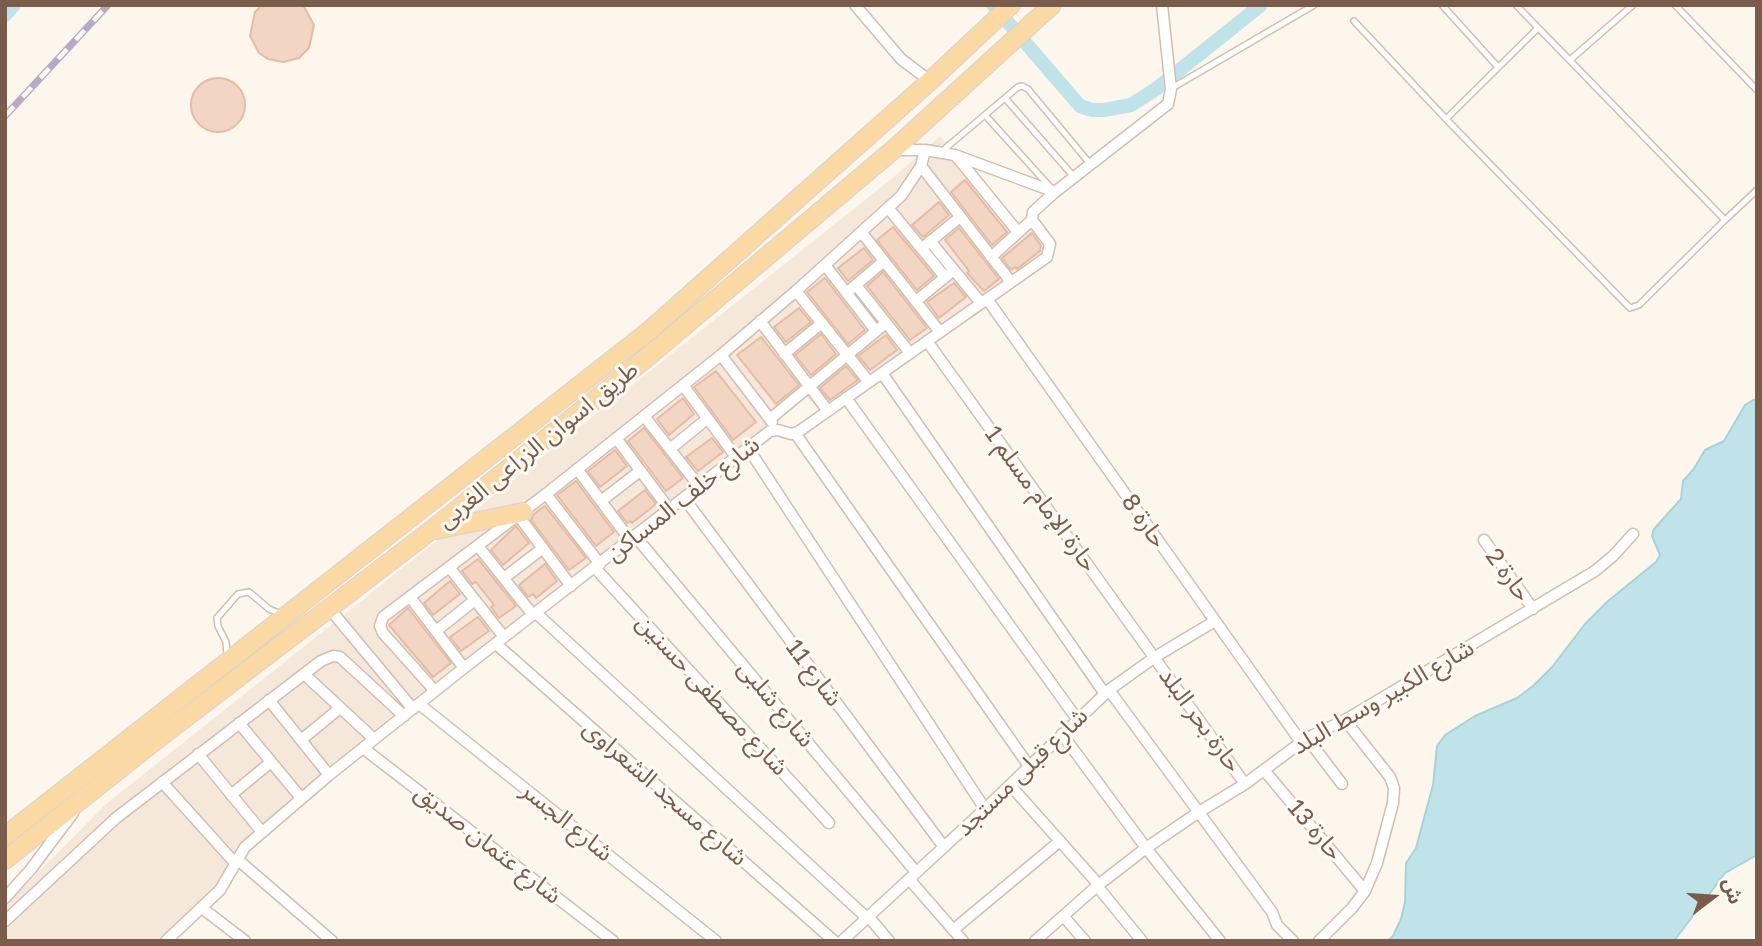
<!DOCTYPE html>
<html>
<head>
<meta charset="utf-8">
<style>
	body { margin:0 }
	#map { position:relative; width:1762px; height:946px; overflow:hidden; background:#fdf6ec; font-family:"Golos Text","Noto Sans Arabic",sans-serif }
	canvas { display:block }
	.frame { position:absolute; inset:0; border:7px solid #7a5c4d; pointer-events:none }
	.north { position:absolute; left:1678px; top:862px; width:70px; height:70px; -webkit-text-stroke:5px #fffaf3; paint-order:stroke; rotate:73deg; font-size:19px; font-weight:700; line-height:28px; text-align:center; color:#7a5c4d }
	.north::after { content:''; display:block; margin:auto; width:24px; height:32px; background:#7a5c4d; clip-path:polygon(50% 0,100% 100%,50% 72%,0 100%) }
</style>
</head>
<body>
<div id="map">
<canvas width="1762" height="946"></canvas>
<div class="frame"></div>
<div class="north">ش</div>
</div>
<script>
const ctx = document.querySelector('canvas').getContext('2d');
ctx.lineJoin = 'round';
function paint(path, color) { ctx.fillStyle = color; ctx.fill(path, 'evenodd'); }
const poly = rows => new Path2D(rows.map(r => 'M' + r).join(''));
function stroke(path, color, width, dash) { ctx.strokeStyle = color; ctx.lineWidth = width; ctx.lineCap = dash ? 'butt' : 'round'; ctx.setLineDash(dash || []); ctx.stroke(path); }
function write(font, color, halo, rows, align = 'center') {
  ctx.font = font + ' "Golos Text","Noto Sans Arabic",sans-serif'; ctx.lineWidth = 6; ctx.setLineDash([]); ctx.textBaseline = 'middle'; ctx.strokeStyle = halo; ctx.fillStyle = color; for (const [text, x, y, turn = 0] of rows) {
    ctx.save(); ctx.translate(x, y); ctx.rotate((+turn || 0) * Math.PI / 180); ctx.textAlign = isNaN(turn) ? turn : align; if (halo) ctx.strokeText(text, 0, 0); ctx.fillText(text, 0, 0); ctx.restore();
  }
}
paint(poly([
	[940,136,1019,225,1025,219,1046,244,1042,255,820,411,806,396,262,824,235,851,220,884,162,941,5,941,5,906,105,805,895,176]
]), '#f5e8da');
const water = poly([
	[1753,400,1757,400,1757,855,1725,873,1674,941,1387,941,1393,936,1401,919,1405,902,1406,863,1416,848,1433,785,1437,746,1445,735,1475,716,1517,698,1533,686,1552,667,1585,624,1608,601,1656,562,1660,555,1652,536,1654,529,1681,499,1683,481,1693,470,1705,450,1724,441,1745,405,1753,400]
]);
paint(water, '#bfe3e8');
stroke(water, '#a5d3da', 2);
stroke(poly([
	[993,5,1080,106,1092,110,1104,110,1131,105,1156,89,1261,5],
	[5,15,14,5]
]), '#bfe3e8', 14);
const building = poly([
	[262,5,303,5,314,25,309,48,299,58,283,62,268,59,259,53,250,36,255,12,262,5],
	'191 105a27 27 0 1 1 54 0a27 27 0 1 1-54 0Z',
	[965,180,1007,232,992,245,951,192,965,180],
	[939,202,949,215,923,237,912,225,939,202],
	[893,227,934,276,917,290,877,240,893,227],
	[959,228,999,279,984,291,967,273,969,271,945,240,959,228],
	[1032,233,1041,246,1040,251,1017,269,1015,267,1011,270,1002,258,1032,233],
	[864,248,873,260,848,281,838,268,864,248],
	[883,272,927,328,910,340,867,286,883,272],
	[825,278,865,330,848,344,807,292,825,278],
	[954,283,966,297,939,318,927,302,954,283],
	[799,308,811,322,786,342,774,327,799,308],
	[821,334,836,354,811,375,795,355,821,334],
	[886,335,897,350,870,370,858,356,886,335],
	[761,337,799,385,776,404,737,355,761,337],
	[846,366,858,380,830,400,820,388,846,366],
	[716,371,756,422,733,440,694,387,716,371],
	[683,398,694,414,669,435,657,419,683,398],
	[644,428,683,478,666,491,628,441,644,428],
	[712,438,723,452,698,471,686,457,712,438],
	[615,450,627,466,600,487,588,471,615,450],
	[576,481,614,532,596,546,557,495,576,481],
	[645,490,656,504,632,523,630,521,627,523,618,511,645,490],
	[545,506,586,558,569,570,531,520,534,514,545,506],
	[516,526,529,543,503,565,491,550,516,526],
	[478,559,516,606,499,618,491,607,494,605,476,582,472,584,462,571,478,559],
	[545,564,557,581,536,598,533,594,528,597,519,585,545,564],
	[450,581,460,594,433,615,424,603,450,581],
	[408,608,451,663,433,677,389,625,408,608],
	[478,617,489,631,461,651,450,637,478,617]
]);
paint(building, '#f3d5c3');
stroke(building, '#e6bba3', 2);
const service = poly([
	[1442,5,1498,67],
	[1516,5,1725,220,1757,190],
	[1675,5,1757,90],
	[1354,21,1446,119],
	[1538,28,1446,119,1630,308,1639,305,1725,220],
	[1570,60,1633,5],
	[1172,88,1314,5],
	[1005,98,1074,177],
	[985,115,1051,188],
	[941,152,1018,87,1022,86,1028,89,1091,165],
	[227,655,226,642,218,626,217,618,238,594,249,592,269,609,281,614]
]);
const minor = poly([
	[855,5,901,59,930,81],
	[893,150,925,150,955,155,1055,192],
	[956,156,1018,232],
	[921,166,1011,282],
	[889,209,945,277],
	[862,233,940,332],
	[930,241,981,303],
	[927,244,960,217],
	[991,257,1032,220],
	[825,265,876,331],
	[856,285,910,353],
	[851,289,884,261],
	[796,291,869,382],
	[987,299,1301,742],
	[916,301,949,274],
	[760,321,828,411],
	[927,341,1245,784],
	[784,354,822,323],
	[721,355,772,422],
	[882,373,1105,694],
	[683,385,736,457],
	[846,398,1077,719],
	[644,416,699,486],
	[770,419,886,323],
	[795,433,1029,766],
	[616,438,669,509],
	[748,448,985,809],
	[670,449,707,419],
	[577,469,630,540],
	[546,494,600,564],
	[684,498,944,847],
	[601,501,640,471],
	[518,515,571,586],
	[635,536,916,872],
	[1484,540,1533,609],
	[478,546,533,615],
	[449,567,504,637],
	[595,568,829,823],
	[504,578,543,548],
	[410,597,464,668],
	[329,608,413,709],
	[536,613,867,918],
	[436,631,475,600],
	[496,644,834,941],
	[304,674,374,739],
	[1109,690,1272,912,1277,925,1293,941],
	[435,691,383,633,380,626,383,617,546,494,721,355,796,291,901,196,921,166,925,150],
	[269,700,329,775],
	[419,704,716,941],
	[239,723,301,798],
	[1062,734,1146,848,1220,941],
	[1307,738,1342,784],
	[301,740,340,708],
	[363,748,613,941],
	[198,754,262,832],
	[1264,770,1365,891],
	[162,782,235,863],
	[1010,785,1099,885],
	[231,795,271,762],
	[237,859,332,941],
	[909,879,963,941],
	[1097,886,1142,941],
	[5,898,31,869,73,813],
	[202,908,245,941],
	[868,916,889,941],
	[1064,917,1085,941],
	[5,921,116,818,321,661,333,656,340,657,404,716],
	[953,930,1060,841],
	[166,941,220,890,245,847,329,775,464,668,770,431,778,430,791,434,798,432,1047,257,1050,244,1032,220,1033,212,1055,192,1168,104,1171,89,1162,5],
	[842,941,985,809,1109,690,1155,657,1215,621],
	[1035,941,1097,886,1146,848,1199,812,1245,784,1307,738,1345,720,1595,571,1613,556,1633,534],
	[1319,941,1352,908,1365,891,1377,863,1393,803,1394,788,1390,777,1345,720]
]);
const primary = poly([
	[436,530,523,512],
	[5,836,650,330,930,81,1011,5],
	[5,860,155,741,429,532,638,365,893,150,1052,5]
]);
stroke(service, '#d1beb0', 8);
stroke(minor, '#d1beb0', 13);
stroke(primary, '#dad1cd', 20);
stroke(service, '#fff', 5);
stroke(minor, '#fff', 10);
stroke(primary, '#fbd9a5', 18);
const rail = poly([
	[5,116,108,5]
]);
stroke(rail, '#b9a8c9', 7);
stroke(rail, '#fffaf3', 4.5, [13]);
write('24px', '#7a5c4d', '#fffaf3', [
	["طريق اسوان الزراعى الغربى",538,445,-39],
	["شارع خلف المساكن",683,499,-38],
	["حارة الإمام مسلم 1",1041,499,54],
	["حارة 8",1144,521,55],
	["حارة 2",1508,575,54],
	["شارع 11",814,673,53],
	["شارع مصطفى حسنين",712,695,47],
	["شارع الكبير وسط البلد",1383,697,-30],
	["شارع شلبى",776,704,50],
	["حارة بحر البلد",1200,720,54],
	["شارع قبلى مستجد",1022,772,-44],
	["شارع مسجد الشعراوى",665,793,41],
	["شارع الجسر",567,822,39],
	["حارة 13",1315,830,50],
	["شارع عثمان صديق",488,844,38]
]);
</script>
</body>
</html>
